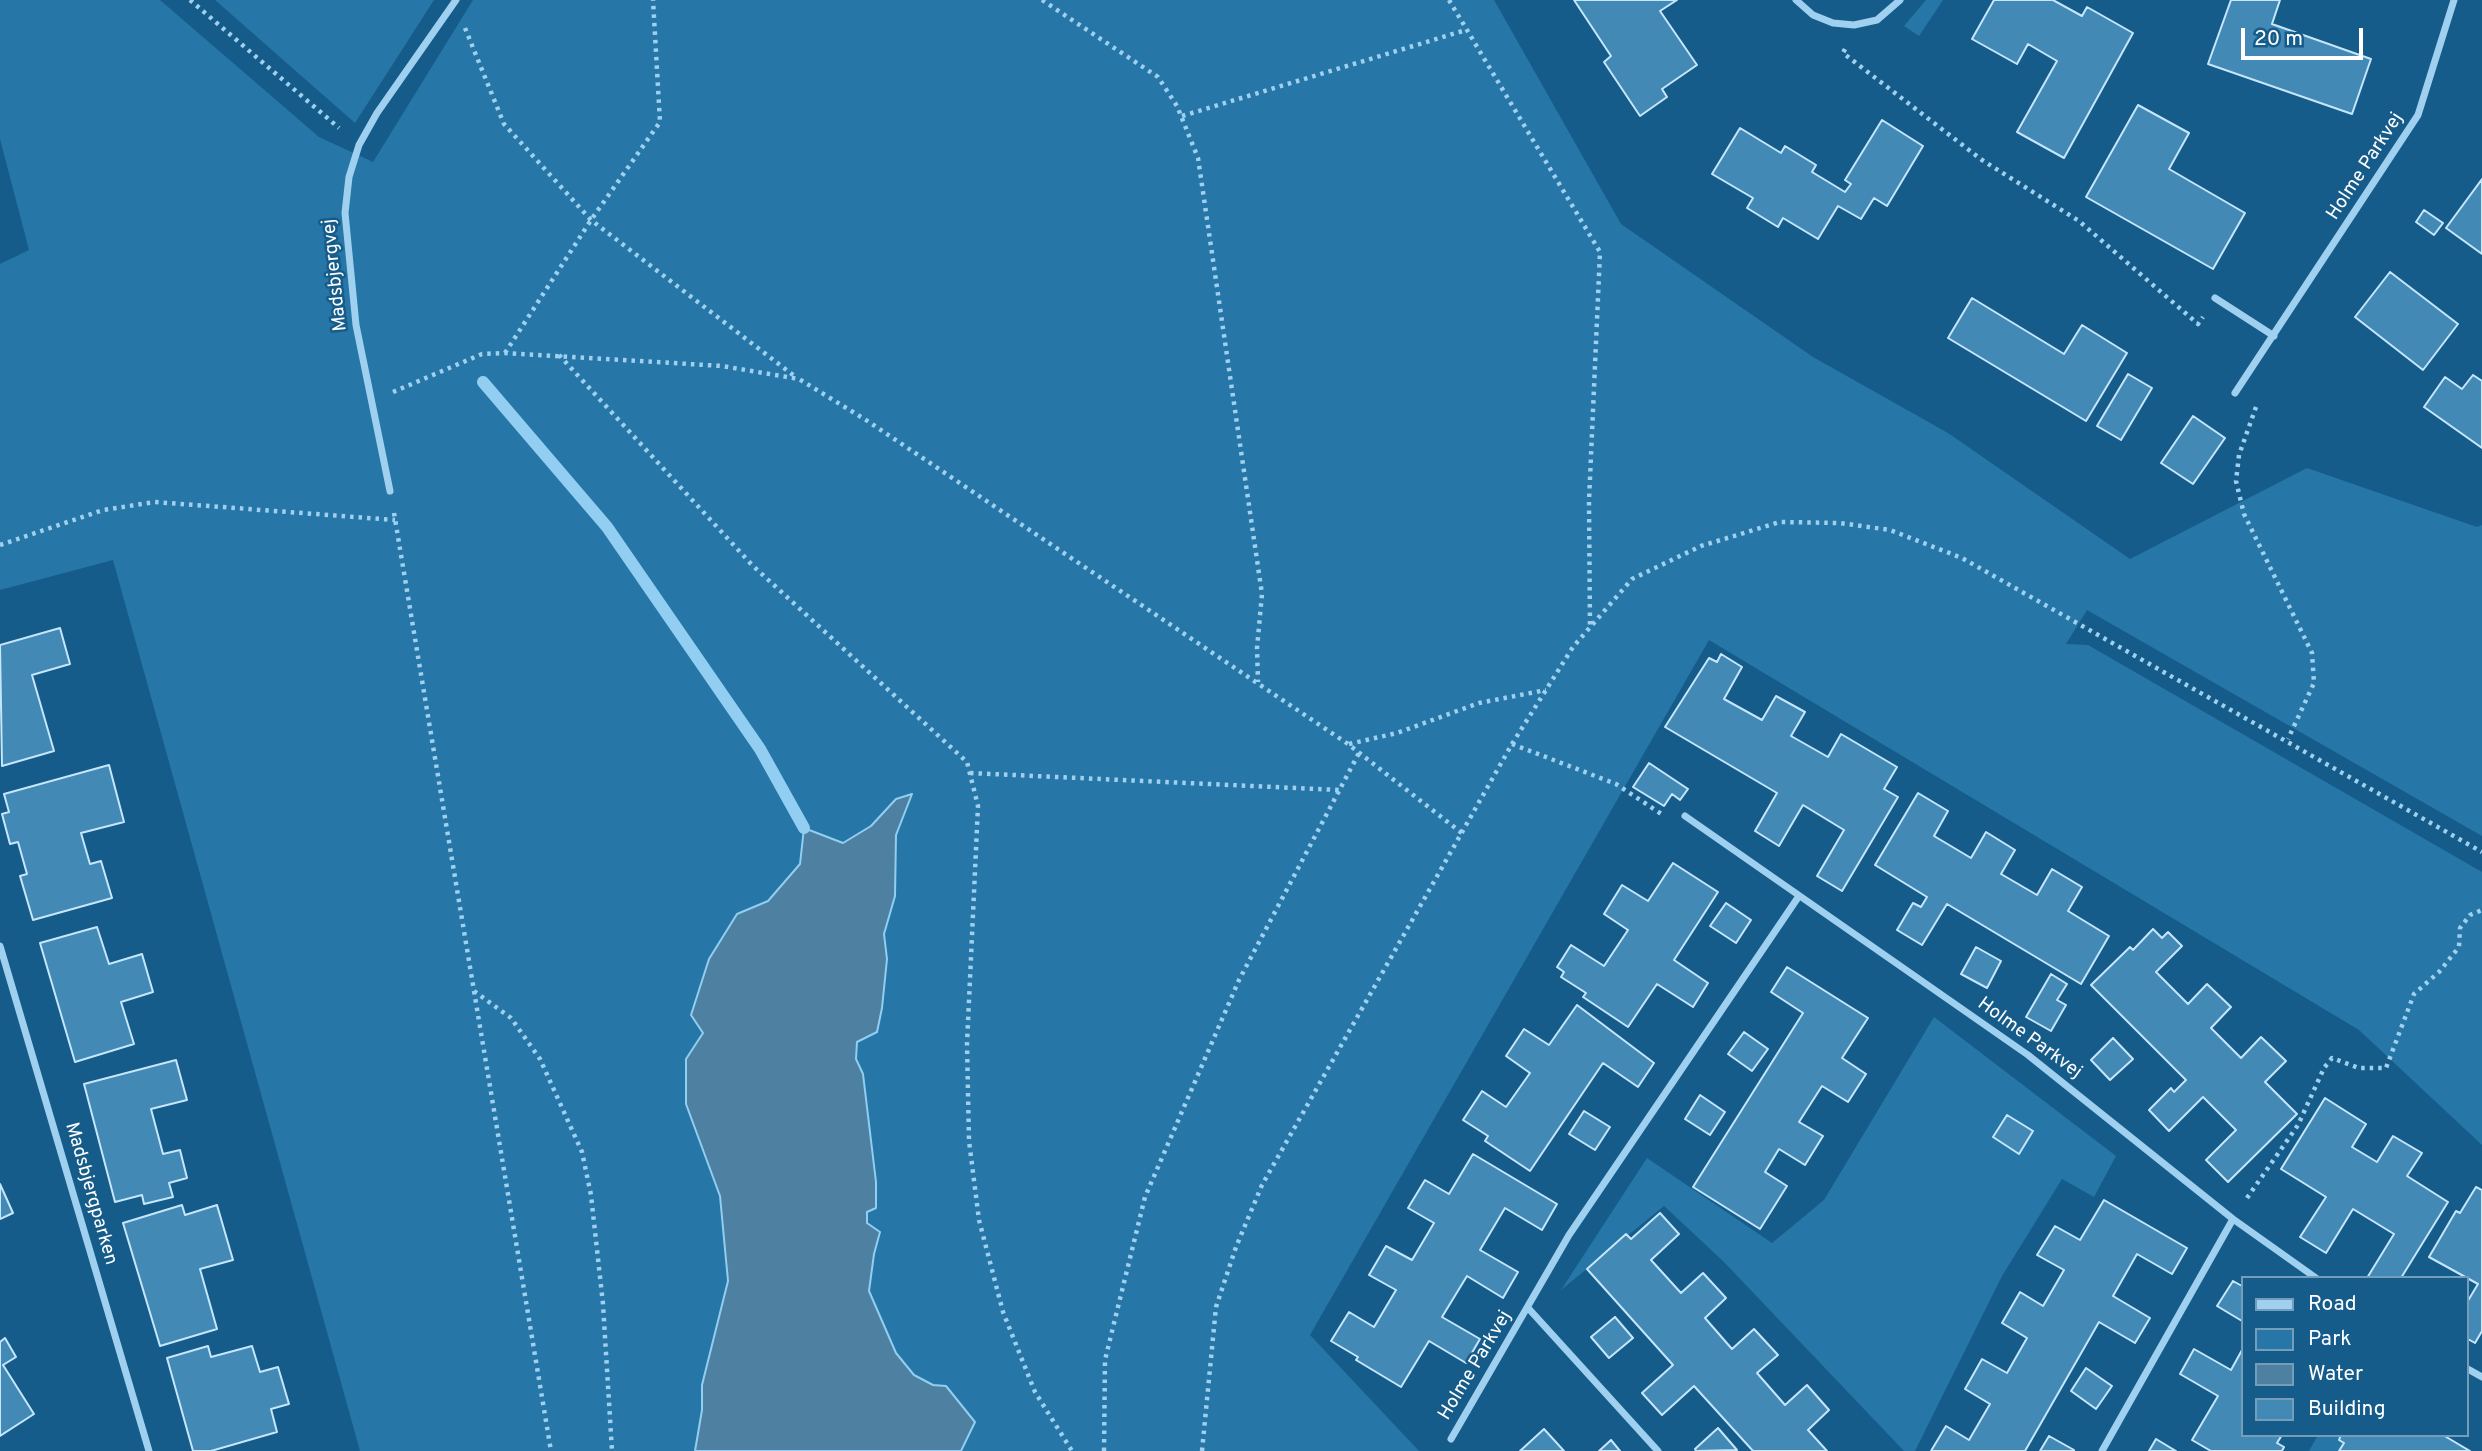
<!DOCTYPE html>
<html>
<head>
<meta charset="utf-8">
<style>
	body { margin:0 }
	#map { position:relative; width:2482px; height:1451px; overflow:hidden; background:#165c8a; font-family:Overpass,sans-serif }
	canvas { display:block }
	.legend { position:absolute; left:2241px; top:1276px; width:228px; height:161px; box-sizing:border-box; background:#165c8a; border:2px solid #739db9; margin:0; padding:9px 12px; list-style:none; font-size:21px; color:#fff }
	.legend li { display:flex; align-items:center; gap:14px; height:35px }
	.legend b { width:35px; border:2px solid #739db9 }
	.scale { position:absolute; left:2241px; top:28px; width:122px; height:32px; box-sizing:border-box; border:4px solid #fff; border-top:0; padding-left:9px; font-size:21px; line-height:24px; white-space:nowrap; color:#fff; -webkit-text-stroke:5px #165c8a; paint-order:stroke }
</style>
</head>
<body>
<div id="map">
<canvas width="2482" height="1451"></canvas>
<ul class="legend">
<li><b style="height:9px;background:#9fd0ef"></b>Road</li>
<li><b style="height:19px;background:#2676a7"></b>Park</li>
<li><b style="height:19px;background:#4e81a1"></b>Water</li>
<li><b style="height:19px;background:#4389b5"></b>Building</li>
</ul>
<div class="scale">20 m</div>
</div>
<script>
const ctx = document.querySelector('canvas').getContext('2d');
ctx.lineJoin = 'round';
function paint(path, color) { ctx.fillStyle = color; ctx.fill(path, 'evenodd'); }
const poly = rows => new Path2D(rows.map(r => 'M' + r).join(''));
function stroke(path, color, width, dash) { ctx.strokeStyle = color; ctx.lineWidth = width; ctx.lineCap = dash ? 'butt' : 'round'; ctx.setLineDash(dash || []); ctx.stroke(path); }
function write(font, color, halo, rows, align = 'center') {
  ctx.font = font + ' Overpass,sans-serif'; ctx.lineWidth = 5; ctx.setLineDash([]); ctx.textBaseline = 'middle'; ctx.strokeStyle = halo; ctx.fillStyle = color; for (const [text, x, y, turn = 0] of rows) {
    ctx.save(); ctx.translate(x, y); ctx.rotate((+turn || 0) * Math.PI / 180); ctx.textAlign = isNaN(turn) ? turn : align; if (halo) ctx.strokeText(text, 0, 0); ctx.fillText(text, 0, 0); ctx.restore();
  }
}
paint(poly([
	[0,0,160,0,319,137,373,162,473,0,1494,0,1621,224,1813,357,1948,433,2130,559,2307,468,2477,527,2482,525,2482,836,2087,610,2066,644,2088,645,2482,872,2482,1145,2359,1030,1709,640,1310,1335,1419,1451,360,1451,113,560,0,590,0,264,29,250,0,139],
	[215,0,434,0,355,123],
	[1926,0,1943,0,1919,36,1904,26],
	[1934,1017,2116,1156,2094,1197,2062,1179,2002,1276,1915,1451,1904,1451,1723,1261,1664,1206,1561,1290,1647,1158,1772,1243,1824,1200],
	[2318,1435,2341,1435,2339,1440,2344,1443,2339,1451,2309,1451]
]), '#2676a7');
const water = poly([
	[912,794,896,835,895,896,884,934,887,959,882,1008,877,1032,857,1042,856,1059,863,1074,876,1182,876,1208,867,1212,867,1223,880,1232,874,1254,869,1291,896,1353,914,1375,933,1385,946,1386,975,1422,961,1451,695,1451,702,1410,702,1385,728,1281,720,1196,686,1104,686,1059,703,1033,691,1015,709,959,737,914,768,901,800,864,804,828,843,843,871,826,896,799,912,794]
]);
paint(water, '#4e81a1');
stroke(water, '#91cef1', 2);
stroke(poly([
	[483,382,607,527,760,749,804,828]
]), '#91cef1', 12);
const building = poly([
	[1574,0,1677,0,1660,11,1697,65,1662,89,1667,97,1640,116,1604,62,1611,56,1574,0],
	[1994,0,2053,0,2082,16,2087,7,2133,33,2064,158,2017,132,2057,61,2028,44,2017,64,1972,39,1994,0],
	[2231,0,2280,0,2272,24,2371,59,2352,114,2208,64,2231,0],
	[2138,105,2189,133,2169,169,2245,213,2213,269,2086,197,2138,105],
	[1882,120,1923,146,1887,206,1874,198,1861,219,1838,206,1818,239,1783,218,1778,227,1747,208,1753,198,1712,174,1740,128,1781,153,1785,146,1816,165,1812,172,1845,192,1851,184,1845,180,1882,120],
	[2482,179,2482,254,2446,228,2482,179],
	[2424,210,2443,223,2434,235,2416,222,2424,210],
	[2390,272,2458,324,2423,370,2355,317,2390,272],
	[1972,298,2064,354,2082,325,2127,353,2086,421,1948,338,1972,298],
	[2128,374,2152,388,2121,440,2097,426,2128,374],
	[2473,375,2482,381,2482,448,2424,407,2445,377,2462,389,2473,375],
	[2193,416,2225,438,2193,484,2161,463,2193,416],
	[60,628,70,664,32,675,54,751,2,766,0,645,60,628],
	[1721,654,1742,667,1724,699,1762,720,1776,696,1805,712,1791,736,1828,757,1841,734,1897,767,1884,789,1898,797,1842,891,1817,876,1844,830,1803,805,1779,846,1755,831,1777,793,1665,727,1709,658,1717,662,1721,654],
	[1649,763,1688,789,1680,800,1672,794,1664,806,1633,787,1649,763],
	[109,765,124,822,81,833,90,864,101,861,112,898,33,920,20,876,27,874,18,842,10,844,2,814,9,812,4,794,109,765],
	[1918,793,1948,811,1934,836,1971,858,1986,832,2015,850,2001,874,2037,895,2052,869,2082,887,2068,911,2109,936,2081,984,1947,904,1922,945,1897,930,1913,903,1921,907,1927,897,1875,865,1918,793],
	[1673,863,1718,892,1674,960,1708,983,1693,1007,1657,984,1628,1027,1583,997,1586,993,1561,977,1564,972,1557,967,1571,945,1604,966,1628,930,1604,914,1622,885,1648,901,1673,863],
	[1726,903,1751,920,1736,943,1710,926,1726,903],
	[97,927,109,964,142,954,153,992,121,1002,134,1044,75,1062,40,943,97,927],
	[2153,929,2162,938,2168,932,2182,946,2156,972,2188,1004,2207,984,2231,1007,2211,1028,2241,1058,2261,1037,2286,1061,2265,1082,2297,1114,2228,1182,2206,1160,2236,1130,2203,1097,2169,1131,2149,1110,2171,1088,2174,1092,2186,1080,2091,985,2130,947,2133,950,2153,929],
	[1976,947,2001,961,1987,988,1961,974,1976,947],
	[1787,967,1868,1018,1842,1058,1866,1074,1848,1102,1822,1086,1799,1122,1823,1136,1805,1165,1779,1149,1765,1172,1787,1186,1760,1229,1693,1187,1803,1013,1771,992,1787,967],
	[2051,974,2067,984,2057,1000,2066,1005,2051,1031,2026,1017,2051,974],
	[1577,1005,1654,1063,1638,1087,1603,1063,1530,1171,1485,1141,1488,1136,1463,1120,1482,1091,1506,1107,1530,1073,1506,1056,1524,1029,1549,1045,1577,1005],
	[1744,1032,1768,1049,1752,1071,1728,1054,1744,1032],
	[2113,1038,2133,1059,2110,1080,2091,1060,2113,1038],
	[176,1060,187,1100,151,1109,163,1154,180,1150,187,1178,169,1183,173,1197,144,1204,142,1195,115,1202,84,1084,176,1060],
	[1700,1095,1725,1112,1710,1135,1685,1119,1700,1095],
	[2325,1098,2366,1124,2352,1147,2377,1162,2393,1136,2422,1153,2407,1176,2448,1202,2401,1278,2367,1278,2394,1234,2353,1209,2326,1253,2300,1237,2326,1197,2281,1169,2325,1098],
	[1584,1111,1610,1127,1595,1150,1569,1134,1584,1111],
	[2007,1115,2033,1131,2019,1154,1993,1137,2007,1115],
	[1473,1154,1557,1204,1542,1230,1505,1208,1480,1250,1518,1272,1503,1298,1467,1276,1442,1317,1480,1339,1466,1363,1429,1341,1401,1387,1356,1360,1358,1357,1331,1341,1349,1312,1374,1327,1396,1290,1369,1275,1386,1246,1412,1260,1434,1223,1408,1208,1425,1180,1449,1194,1473,1154],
	[0,1184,13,1213,0,1219,0,1184],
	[2476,1187,2482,1190,2482,1331,2475,1343,2466,1338,2466,1304,2478,1284,2429,1257,2456,1211,2460,1213,2476,1187],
	[2104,1200,2187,1248,2172,1274,2137,1254,2113,1296,2150,1318,2135,1343,2099,1322,2025,1451,1931,1451,1946,1426,1969,1440,1990,1404,1965,1389,1982,1359,2007,1373,2027,1338,2002,1323,2020,1292,2043,1306,2064,1270,2037,1255,2055,1226,2080,1240,2104,1200],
	[182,1205,185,1215,217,1205,233,1260,200,1269,217,1329,160,1346,123,1223,182,1205],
	[1660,1213,1679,1234,1651,1260,1681,1293,1703,1273,1726,1298,1705,1318,1732,1349,1754,1329,1778,1355,1757,1373,1785,1405,1807,1385,1829,1410,1808,1430,1827,1451,1753,1451,1694,1386,1662,1415,1642,1393,1673,1365,1587,1269,1626,1234,1631,1239,1660,1213],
	[2233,1281,2242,1286,2242,1321,2217,1306,2233,1281],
	[1615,1317,1633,1338,1609,1358,1591,1337,1615,1317],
	[5,1338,16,1357,3,1365,34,1414,0,1436,0,1342,5,1338],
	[208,1346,211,1357,252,1346,260,1372,278,1367,289,1404,271,1409,277,1432,211,1451,193,1451,167,1358,208,1346],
	[2194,1349,2231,1370,2242,1350,2242,1435,2282,1435,2277,1443,2284,1447,2282,1451,2211,1451,2192,1440,2218,1396,2180,1374,2194,1349],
	[2086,1368,2112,1386,2096,1409,2071,1391,2086,1368],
	[1718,1428,1737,1450,1696,1451,1695,1449,1718,1428],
	[1544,1429,1564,1451,1520,1451,1544,1429],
	[2341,1435,2443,1435,2470,1451,2339,1451,2344,1443,2339,1440,2341,1435],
	[2049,1436,2074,1450,2074,1451,2040,1451,2049,1436],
	[2156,1439,2176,1451,2149,1451,2156,1439],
	[1611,1440,1620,1451,1599,1451,1611,1440]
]);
paint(building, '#4389b5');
stroke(building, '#c5e6fb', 2);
stroke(poly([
	[190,0,339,128],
	[1042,0,1158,77,1177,106,1198,158,1262,594,1257,648,1258,682],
	[1449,0,1600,252,1589,501,1590,628],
	[465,28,504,124,591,220,797,378],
	[1845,49,1843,53,1982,160,2079,221,2198,324,2203,317],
	[1182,116,1466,30],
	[505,353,591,220,660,122,653,0],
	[559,355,752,565,967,762,978,806,967,1044,969,1141,979,1220,1003,1312,1035,1392,1072,1451],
	[393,392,482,354,505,353,722,366,799,379,866,420,1348,744,1463,834],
	[2256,407,2239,455,2236,481,2244,514,2312,653,2314,683,2288,739],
	[394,513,551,1451],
	[0,545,103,510,155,502,395,520],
	[1349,744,1397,733,1479,703,1546,690],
	[1512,744,1616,784,1663,815],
	[970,773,1339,790],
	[474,991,511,1018,540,1059,582,1152,591,1195,603,1304,612,1451],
	[2247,1198,2298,1125,2324,1068,2332,1058,2359,1068,2386,1068,2414,994,2439,972,2459,947,2460,928,2470,915,2482,910],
	[1104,1451,1105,1360,1145,1197,1239,980,1359,753],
	[1202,1451,1216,1307,1236,1247,1262,1185,1512,744,1573,647,1632,579,1701,546,1780,522,1840,523,1890,530,1962,558,2482,852]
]), '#9fd0ef', 4.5, [3.5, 5]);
stroke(poly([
	[1796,0,1813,15,1833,23,1854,25,1877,20,1900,0],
	[2215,298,2274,336],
	[2235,393,2418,115,2454,0],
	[390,491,356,325,345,213,349,177,359,145,377,113,456,0],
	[1685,816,2028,1055,2233,1219,2316,1278],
	[0,946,149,1451],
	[1529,1309,1658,1451],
	[2466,1368,2482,1377],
	[1451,1439,1569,1235,1799,896],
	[2102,1451,2233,1219]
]), '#9fd0ef', 7);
write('19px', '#fff', '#165c8a', [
	["Holme Parkvej",2366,167,-57],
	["Madsbjergvej",336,275,-96],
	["Holme Parkvej",2029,1039,36],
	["Madsbjergparken",90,1194,74],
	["Holme Parkvej",1476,1366,-59]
]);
</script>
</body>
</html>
